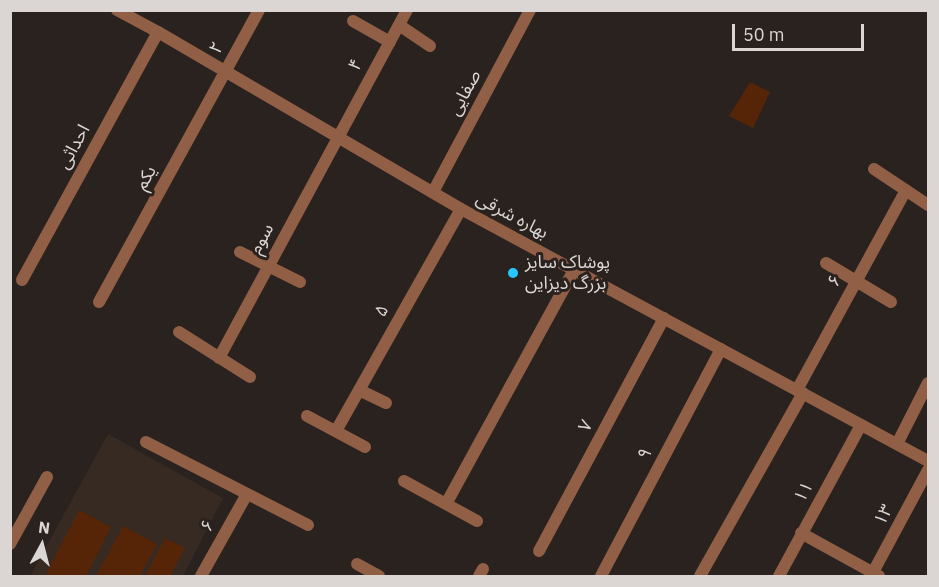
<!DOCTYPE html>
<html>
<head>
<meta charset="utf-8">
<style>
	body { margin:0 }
	#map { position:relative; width:939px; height:587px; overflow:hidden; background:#2a221e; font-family:"IBM Plex Sans",sans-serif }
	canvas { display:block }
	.frame { position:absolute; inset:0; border:12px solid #dbd6d4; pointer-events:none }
	.north { position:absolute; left:12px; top:515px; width:60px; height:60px; -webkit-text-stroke:4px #2a221e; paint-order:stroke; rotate:7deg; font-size:16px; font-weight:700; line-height:24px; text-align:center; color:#dbd6d4 }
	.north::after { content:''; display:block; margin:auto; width:21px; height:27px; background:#dbd6d4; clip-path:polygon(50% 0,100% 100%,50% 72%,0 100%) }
	.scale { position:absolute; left:732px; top:24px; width:132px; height:27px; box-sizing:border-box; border:3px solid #dbd6d4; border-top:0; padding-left:8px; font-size:18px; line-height:21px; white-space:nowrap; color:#dbd6d4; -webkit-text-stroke:4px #2a221e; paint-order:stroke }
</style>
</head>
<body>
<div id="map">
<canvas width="939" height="587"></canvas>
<div class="frame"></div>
<div class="north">N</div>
<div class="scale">50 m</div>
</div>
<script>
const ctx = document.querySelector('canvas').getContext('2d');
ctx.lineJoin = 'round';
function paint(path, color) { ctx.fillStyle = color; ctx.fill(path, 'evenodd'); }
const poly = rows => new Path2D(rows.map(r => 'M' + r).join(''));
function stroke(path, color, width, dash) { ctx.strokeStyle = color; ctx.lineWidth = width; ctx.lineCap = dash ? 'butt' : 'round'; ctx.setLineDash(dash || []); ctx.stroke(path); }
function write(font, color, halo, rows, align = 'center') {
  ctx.font = font + ' "IBM Plex Sans","Noto Sans Arabic",sans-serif'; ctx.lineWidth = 6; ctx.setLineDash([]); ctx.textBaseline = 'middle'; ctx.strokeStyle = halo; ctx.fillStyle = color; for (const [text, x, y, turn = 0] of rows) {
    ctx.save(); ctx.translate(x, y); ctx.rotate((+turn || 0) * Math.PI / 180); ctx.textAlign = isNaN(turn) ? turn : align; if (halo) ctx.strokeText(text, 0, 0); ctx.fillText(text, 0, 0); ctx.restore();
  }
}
paint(poly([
	[108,434,223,498,183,576,30,576]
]), '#362a23');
paint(poly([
	[750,82,770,92,753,128,729,116],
	[79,510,111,527,86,576,50,576,46,574],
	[123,526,157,544,140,576,96,576],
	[165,538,185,548,170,576,145,576]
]), '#562507');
stroke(poly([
	[353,21,390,42],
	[399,25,430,46],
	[874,169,928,205],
	[433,192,530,10],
	[240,252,300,282],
	[826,263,891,302],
	[22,280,158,32],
	[99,302,259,10],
	[179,332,250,377],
	[219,358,407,10],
	[359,390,386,403],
	[797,390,906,190],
	[307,416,365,447],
	[336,431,461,209],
	[146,442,308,525],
	[897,444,928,383],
	[404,481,477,521],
	[446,504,574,270],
	[801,533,879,576],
	[10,544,47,477],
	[539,551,664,318],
	[357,564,379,576],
	[201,576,247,494],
	[479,576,483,569],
	[601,576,721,349],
	[700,576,803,393],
	[779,576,861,425],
	[871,576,928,470]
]), '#915f46', 12);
stroke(poly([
	[117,10,158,32,461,209,928,461]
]), '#915f46', 12);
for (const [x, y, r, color] of [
	[513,273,6,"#25c9fe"]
]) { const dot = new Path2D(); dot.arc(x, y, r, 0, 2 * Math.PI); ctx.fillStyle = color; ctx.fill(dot); stroke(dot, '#2a221e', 2); }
write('18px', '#dbd6d4', '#2a221e', [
	["۲",217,48,-61],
	["۴",356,65,-61],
	["صفایی",465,93,-62],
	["احداثی",74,147,-61],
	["یکم",146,178,-61],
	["بهاره شرقی",512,216,28],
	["سوم",262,239,-62],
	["۶",835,281,-61],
	["۵",382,311,-61],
	["۷",586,426,-62],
	["۹",645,454,-62],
	["۱۱",804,492,-61],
	["۱۳",884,515,-62],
	["۶",208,526,-61]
]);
write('18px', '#dbd6d4', '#2a221e', [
	["پوشاک سایز",525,263],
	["بزرگ دیزاین",525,284]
], 'left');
</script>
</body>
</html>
